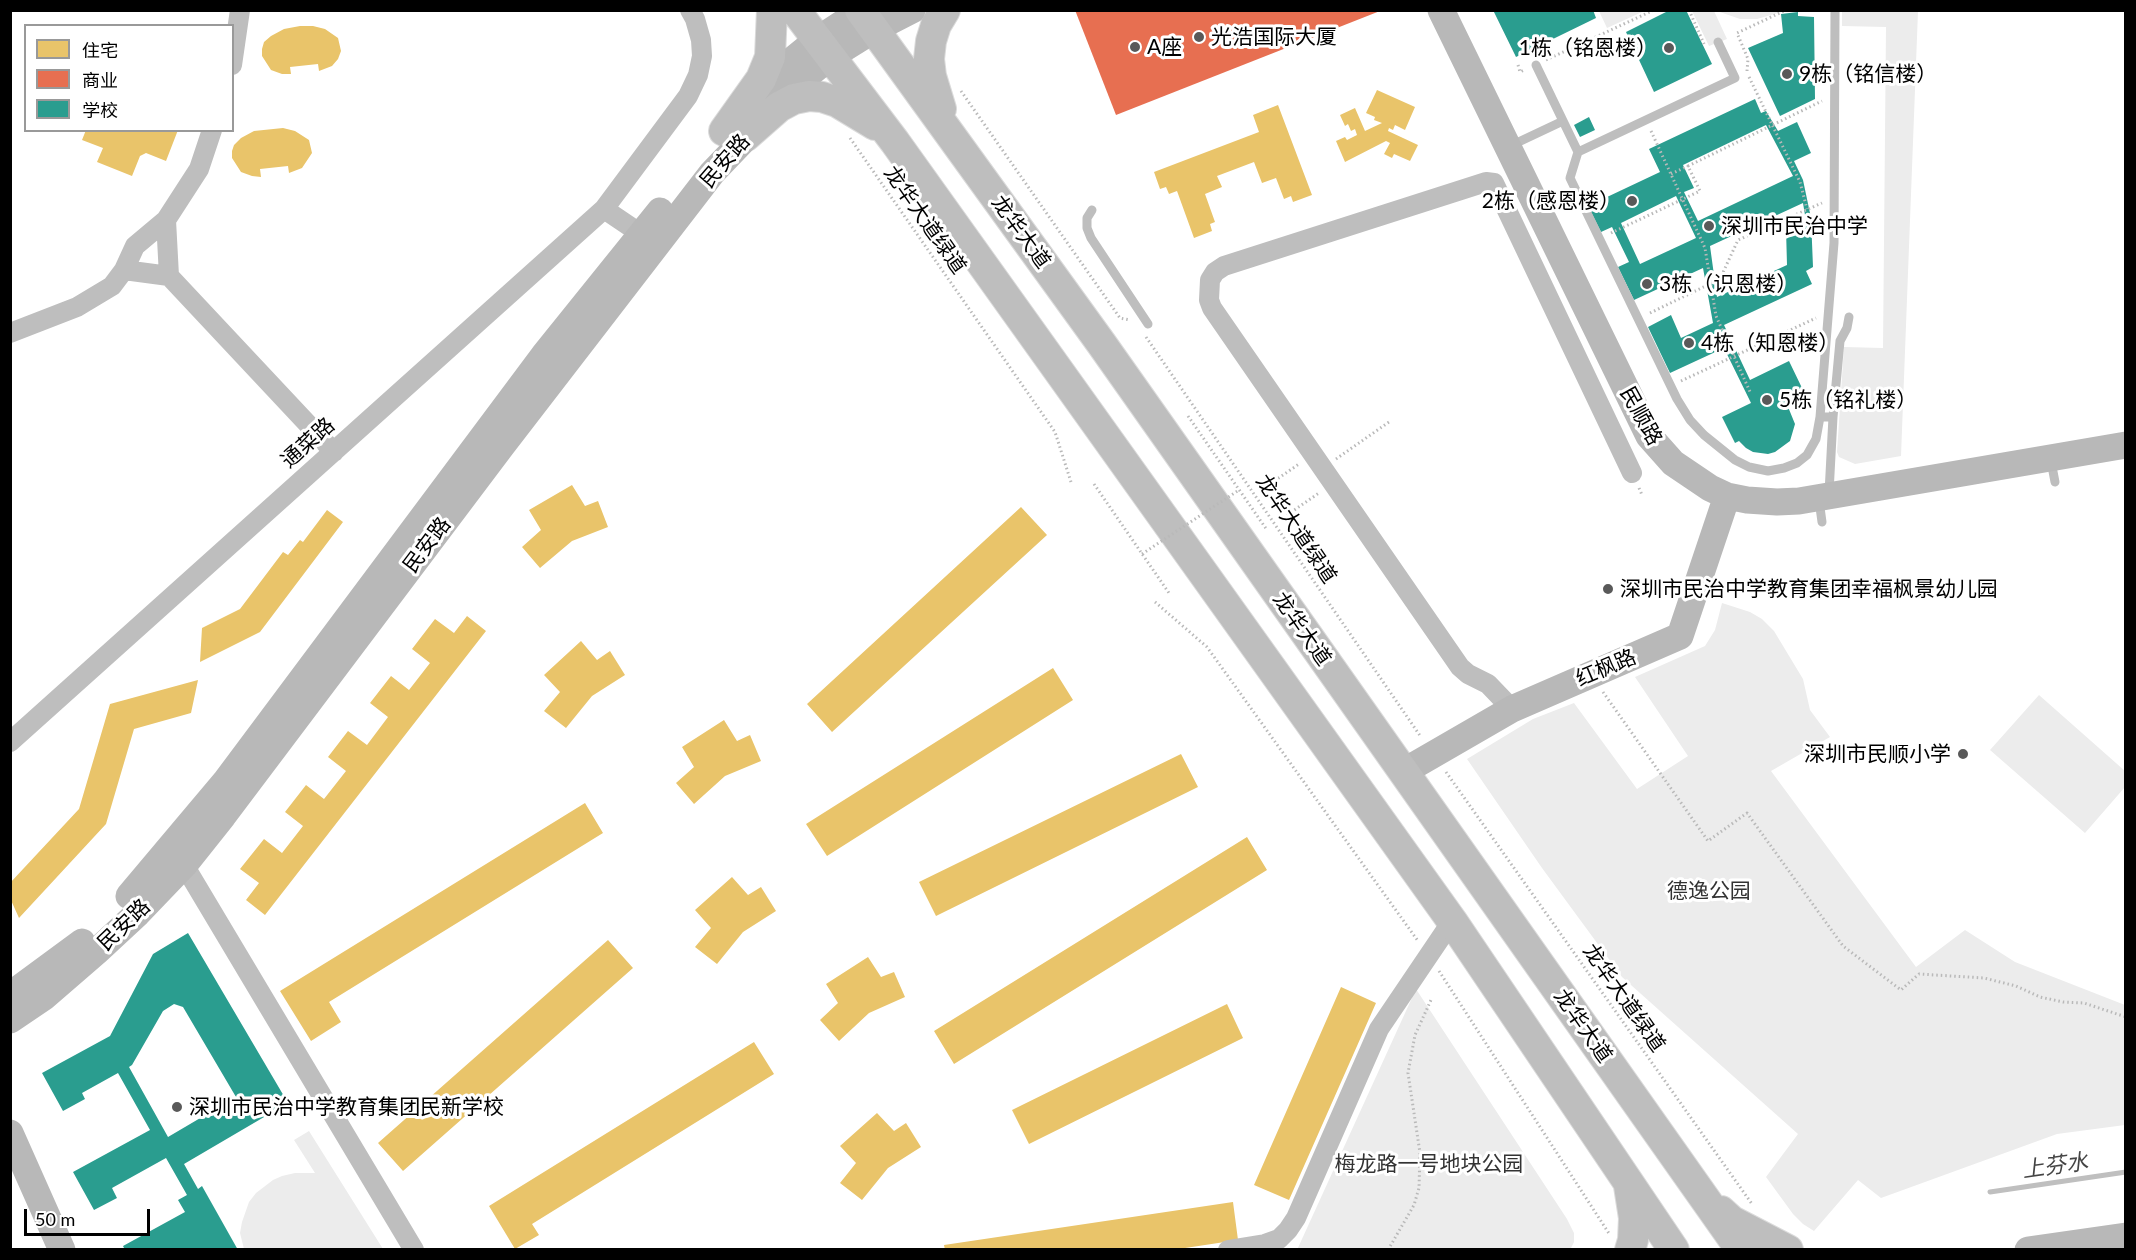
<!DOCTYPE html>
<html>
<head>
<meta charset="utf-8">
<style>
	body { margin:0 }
	#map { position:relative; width:2136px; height:1260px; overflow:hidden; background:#fff; font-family:Lato,"Noto Sans SC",sans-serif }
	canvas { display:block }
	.frame { position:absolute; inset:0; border:12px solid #000; pointer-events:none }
	.legend { position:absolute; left:24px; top:24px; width:210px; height:108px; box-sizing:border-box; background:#fff; border:2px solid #999; margin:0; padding:8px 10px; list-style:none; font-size:18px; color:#000 }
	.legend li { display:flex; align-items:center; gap:12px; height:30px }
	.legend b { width:30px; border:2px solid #999 }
	.scale { position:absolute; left:24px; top:1209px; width:126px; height:27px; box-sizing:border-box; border:3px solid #000; border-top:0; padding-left:8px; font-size:18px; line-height:21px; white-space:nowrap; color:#000; -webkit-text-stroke:4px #fff; paint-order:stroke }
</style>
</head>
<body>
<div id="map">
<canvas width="2136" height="1260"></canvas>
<div class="frame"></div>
<ul class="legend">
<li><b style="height:16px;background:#e9c46a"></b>住宅</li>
<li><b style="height:16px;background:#e76f51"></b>商业</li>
<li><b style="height:16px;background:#2a9d8f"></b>学校</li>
</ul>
<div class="scale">50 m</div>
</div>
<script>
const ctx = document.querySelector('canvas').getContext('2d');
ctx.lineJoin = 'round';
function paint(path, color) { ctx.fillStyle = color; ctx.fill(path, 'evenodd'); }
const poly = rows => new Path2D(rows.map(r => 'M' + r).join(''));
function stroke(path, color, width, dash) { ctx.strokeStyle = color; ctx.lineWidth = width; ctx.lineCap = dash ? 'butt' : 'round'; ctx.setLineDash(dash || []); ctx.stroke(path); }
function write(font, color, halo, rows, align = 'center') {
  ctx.font = font + ' Lato,"Noto Sans SC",sans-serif'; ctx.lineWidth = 6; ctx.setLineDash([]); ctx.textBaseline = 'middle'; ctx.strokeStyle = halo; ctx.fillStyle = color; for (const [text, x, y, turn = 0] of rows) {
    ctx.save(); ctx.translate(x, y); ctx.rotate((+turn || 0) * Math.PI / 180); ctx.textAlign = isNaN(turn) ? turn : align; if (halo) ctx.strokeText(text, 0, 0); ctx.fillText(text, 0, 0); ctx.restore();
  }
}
paint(poly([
	[1641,10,1642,12,1607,28,1599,11],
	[1692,11,1714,11,1727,39,1709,46],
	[1717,11,1717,10,1785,11,1757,19,1740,19],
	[1842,11,1918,11,1901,456,1855,464,1839,457,1837,452,1844,347,1883,348,1886,27,1842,26],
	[1722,603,1750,612,1762,619,1774,631,1803,679,1810,710,1830,737,1771,771,1916,967,1965,930,2015,962,2125,1005,2125,1125,2057,1134,1881,1198,1858,1180,1814,1231,1803,1224,1793,1214,1766,1177,1798,1134,1622,977,1542,868,1467,759,1533,719,1574,703,1637,789,1688,756,1635,677,1705,646,1715,630],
	[2039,695,2125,771,2125,787,2085,833,1990,750],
	[1416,989,1567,1219,1574,1233,1574,1242,1570,1250,1297,1250],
	[309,1131,383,1249,244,1249,240,1233,242,1222,249,1202,256,1193,273,1180,282,1176,295,1173,315,1173,294,1140]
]), '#ececec');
paint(poly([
	[300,26,313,26,325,29,338,38,341,51,338,59,332,66,319,71,318,64,290,67,291,74,282,74,271,70,262,56,262,49,264,42,271,36,284,29],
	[1377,90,1415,107,1405,130,1395,125,1393,130,1389,128,1388,131,1418,145,1410,161,1394,154,1392,158,1384,154,1390,143,1386,141,1345,162,1336,141,1345,137,1347,140,1357,135,1355,129,1351,131,1348,124,1345,126,1340,115,1355,108,1365,131,1382,123,1374,120,1375,117,1366,113],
	[1278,105,1312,195,1293,202,1291,196,1284,199,1276,178,1262,183,1254,162,1217,176,1222,187,1205,194,1215,222,1210,224,1212,231,1194,238,1177,191,1169,194,1166,187,1160,189,1154,172,1259,132,1253,115],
	[283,128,295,131,309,140,312,153,302,168,289,173,288,166,260,169,261,177,252,176,241,172,232,158,232,151,234,145,241,138,254,131],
	[86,130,178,130,166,161,146,153,140,156,132,176,97,162,103,148,82,140],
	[572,485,585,506,598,501,608,527,572,541,540,568,522,547,541,530,529,510],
	[1021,507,1047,535,832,732,807,704],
	[327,510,343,522,260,632,200,662,202,628,240,609,283,552,288,555,300,540,303,542],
	[467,616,486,631,265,915,246,900,259,883,240,869,264,839,282,853,303,826,285,812,306,785,324,799,346,771,328,757,348,731,367,745,388,717,370,703,391,676,409,690,430,663,412,649,435,619,454,633],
	[581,641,597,660,610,651,625,675,592,696,566,728,544,711,560,692,544,675],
	[1053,668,1073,700,827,856,806,824],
	[198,680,191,713,134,729,106,824,19,918,10,898,10,883,79,809,110,704],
	[724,720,737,741,750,735,761,761,725,776,694,804,676,783,694,767,682,747],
	[1181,754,1198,787,936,916,919,882],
	[585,803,603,833,329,1002,341,1022,311,1041,280,991],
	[1247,837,1267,870,954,1064,934,1031],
	[732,877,748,895,761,887,776,911,743,932,717,964,695,947,711,928,695,910],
	[608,940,633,968,403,1171,378,1143],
	[868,957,881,977,894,972,905,997,869,1013,839,1041,820,1020,838,1003,826,984],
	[1341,987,1376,1003,1289,1200,1254,1185],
	[1227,1004,1243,1038,1029,1144,1012,1110],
	[754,1042,774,1074,532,1224,539,1235,515,1249,489,1206],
	[877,1113,894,1131,906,1123,921,1147,888,1168,862,1200,840,1183,856,1163,840,1146],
	[1233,1202,1238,1240,1172,1250,945,1250,944,1245]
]), '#e9c46a');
paint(poly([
	[1075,10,1380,10,1380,11,1116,115]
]), '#e76f51');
paint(poly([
	[1493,10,1593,10,1596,18,1516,57],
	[1670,10,1686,10,1712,64,1654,92,1626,32],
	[1798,12,1798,16,1814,17,1815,99,1780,116,1748,48,1783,33,1781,14],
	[1755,99,1761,113,1766,111,1778,131,1797,122,1811,153,1794,161,1803,180,1811,218,1813,267,1806,271,1812,284,1724,325,1750,380,1789,361,1802,388,1784,397,1795,424,1790,441,1775,452,1768,454,1753,452,1746,448,1739,441,1735,443,1722,417,1751,403,1724,348,1670,373,1648,327,1671,315,1681,338,1713,323,1703,268,1634,300,1618,267,1629,262,1612,227,1601,232,1588,206,1660,172,1649,149],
	[1766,125,1793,176,1698,221,1684,192,1694,188,1683,165],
	[1676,196,1696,238,1640,264,1621,223],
	[1803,203,1806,221,1786,229,1787,265,1717,297,1710,246],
	[1589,117,1595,130,1580,137,1574,125],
	[188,933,288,1103,184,1164,198,1189,202,1186,238,1250,125,1250,123,1246,185,1212,178,1200,187,1195,166,1158,112,1188,117,1198,94,1210,73,1172,150,1130,118,1073,82,1093,85,1099,63,1111,42,1073,110,1036,153,954],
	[174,1004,183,1007,236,1097,168,1137,129,1067,132,1065,163,1011]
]), '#2a9d8f');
stroke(poly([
	[1990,1192,2126,1172]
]), '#bfbfbf', 5);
const primary = poly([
	[795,10,895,142,1452,921,1674,1250],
	[860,10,1101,343,1741,1250],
	[941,109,931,76,929,59,931,41,936,25,945,10],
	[724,131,761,79,770,57,772,10],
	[746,136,779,107,794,99,809,96,822,97,837,102,875,125],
	[1629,1186,1634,1218,1633,1240,1630,1250],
	[1721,1211,1732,1221,1788,1250]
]);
stroke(primary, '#dbdbdb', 32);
stroke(poly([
	[1689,10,1704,44],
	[1546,60,1654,10],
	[1518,65,1520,72,1524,70],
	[1747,71,1748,59,1737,33,1786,10],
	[1749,77,1800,182,1807,209],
	[961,91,1120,318,1130,320],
	[1651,131,1705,248,1716,316,1751,394],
	[850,138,1055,432,1071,482],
	[1671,174,1688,166],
	[1611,233,1700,191,1688,166,1822,101],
	[1650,313,1720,279,1738,240,1822,203],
	[1146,337,1421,737],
	[1681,381,1816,318],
	[1188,416,1267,530],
	[1336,459,1389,422],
	[1094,484,1169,593],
	[1267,486,1299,464],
	[1639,488,1642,495],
	[1287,515,1319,493],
	[1155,602,1207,647,1418,941],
	[1603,692,1708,841,1747,813,1843,946,1901,990,1919,974,1984,978,2016,986,2040,997,2063,1002,2084,1003,2126,1017],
	[1446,772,1752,1204],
	[1439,971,1610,1235],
	[1388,1250,1414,1205,1419,1188,1420,1153,1408,1073,1415,1035,1431,1000]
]), '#b9b9b9', 3, [1.5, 3]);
stroke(poly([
	[1536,65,1578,152,1570,178,1677,399,1690,420,1704,435,1735,460,1749,467,1768,471,1784,468,1797,463,1807,455,1816,439,1820,417,1834,243,1835,10],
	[1510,146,1563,121],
	[1578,152,1735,78,1718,42],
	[1092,210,1087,218,1087,228,1091,238,1148,324],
	[1820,417,1833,417,1840,341,1847,328,1849,317],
	[2051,461,2055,482],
	[1829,493,1833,417],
	[1819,500,1822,522]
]), '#bebebe', 9);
stroke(poly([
	[232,65,240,10],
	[604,209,688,96,698,75,702,56,701,40,695,19,690,10],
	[166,220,169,276],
	[124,270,169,276,334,452],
	[10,333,77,307,112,286,124,270,135,246,166,220,199,169,212,130],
	[1512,709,1488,684,1468,674,1460,667,1212,308,1209,300,1210,280,1215,272,1224,266,1486,182,1494,183,1632,473],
	[10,742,604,209,641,234],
	[184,865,414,1250],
	[1228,1250,1265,1244,1279,1239,1288,1230,1296,1218,1379,1029,1452,921]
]), '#bebebe', 20);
stroke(poly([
	[1441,10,1649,436,1673,463,1710,488,1727,496,1747,500,1777,502,1799,501,2126,445],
	[754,95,779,71,817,40,863,10],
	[1403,772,1512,709,1680,636,1727,496],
	[129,896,225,782,544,355,660,211],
	[10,995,82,942],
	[10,1020,44,997,96,952,138,913,184,865,223,816,501,447,712,173,799,82,830,57,875,29,912,10],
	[10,1133,62,1250],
	[2028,1250,2126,1236]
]), '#b8b8b8', 27);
stroke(primary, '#bebebe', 30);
stroke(poly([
	[1142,554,1239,490]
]), '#b9b9b9', 3, [1.5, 3]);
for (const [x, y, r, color] of [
	[1199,37,6,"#595959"],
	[1135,47,6,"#595959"],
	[1669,48,6,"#595959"],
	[1787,74,6,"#595959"],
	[1632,201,6,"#595959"],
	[1709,226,6,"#595959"],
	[1647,284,6,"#595959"],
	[1689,343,6,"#595959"],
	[1767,400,6,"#595959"],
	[1608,589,6,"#595959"],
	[1963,754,6,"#595959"],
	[177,1107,6,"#595959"]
]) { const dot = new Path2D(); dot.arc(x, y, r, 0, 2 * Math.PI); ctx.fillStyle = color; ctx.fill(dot); stroke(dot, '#fff', 2); }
write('21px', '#000', '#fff', [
	["光浩国际大厦",1211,37],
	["A座",1147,47],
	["1栋（铭恩楼）",1657,48,"right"],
	["9栋（铭信楼）",1799,74],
	["2栋（感恩楼）",1620,201,"right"],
	["深圳市民治中学",1721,226],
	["3栋（识恩楼）",1659,284],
	["4栋（知恩楼）",1701,343],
	["5栋（铭礼楼）",1779,400],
	["深圳市民治中学教育集团幸福枫景幼儿园",1620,589],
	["深圳市民顺小学",1951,754,"right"],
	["深圳市民治中学教育集团民新学校",189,1107]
], 'left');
write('21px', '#000', '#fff', [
	["民安路",725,161,-49],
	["龙华大道绿道",925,220,55],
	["龙华大道",1021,232,54],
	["民顺路",1641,416,61],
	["通菜路",308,443,-42],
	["龙华大道绿道",1296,529,56],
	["民安路",427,545,-53],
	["龙华大道",1302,629,55],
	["红枫路",1606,668,-23],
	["民安路",124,925,-44],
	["龙华大道绿道",1624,998,55],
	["龙华大道",1583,1026,55]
]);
write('21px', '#333', '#fff', [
	["德逸公园",1709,891],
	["梅龙路一号地块公园",1429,1164]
]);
write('italic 22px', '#444', '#fff', [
	["上芬水",2055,1166,-8]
]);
</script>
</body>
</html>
